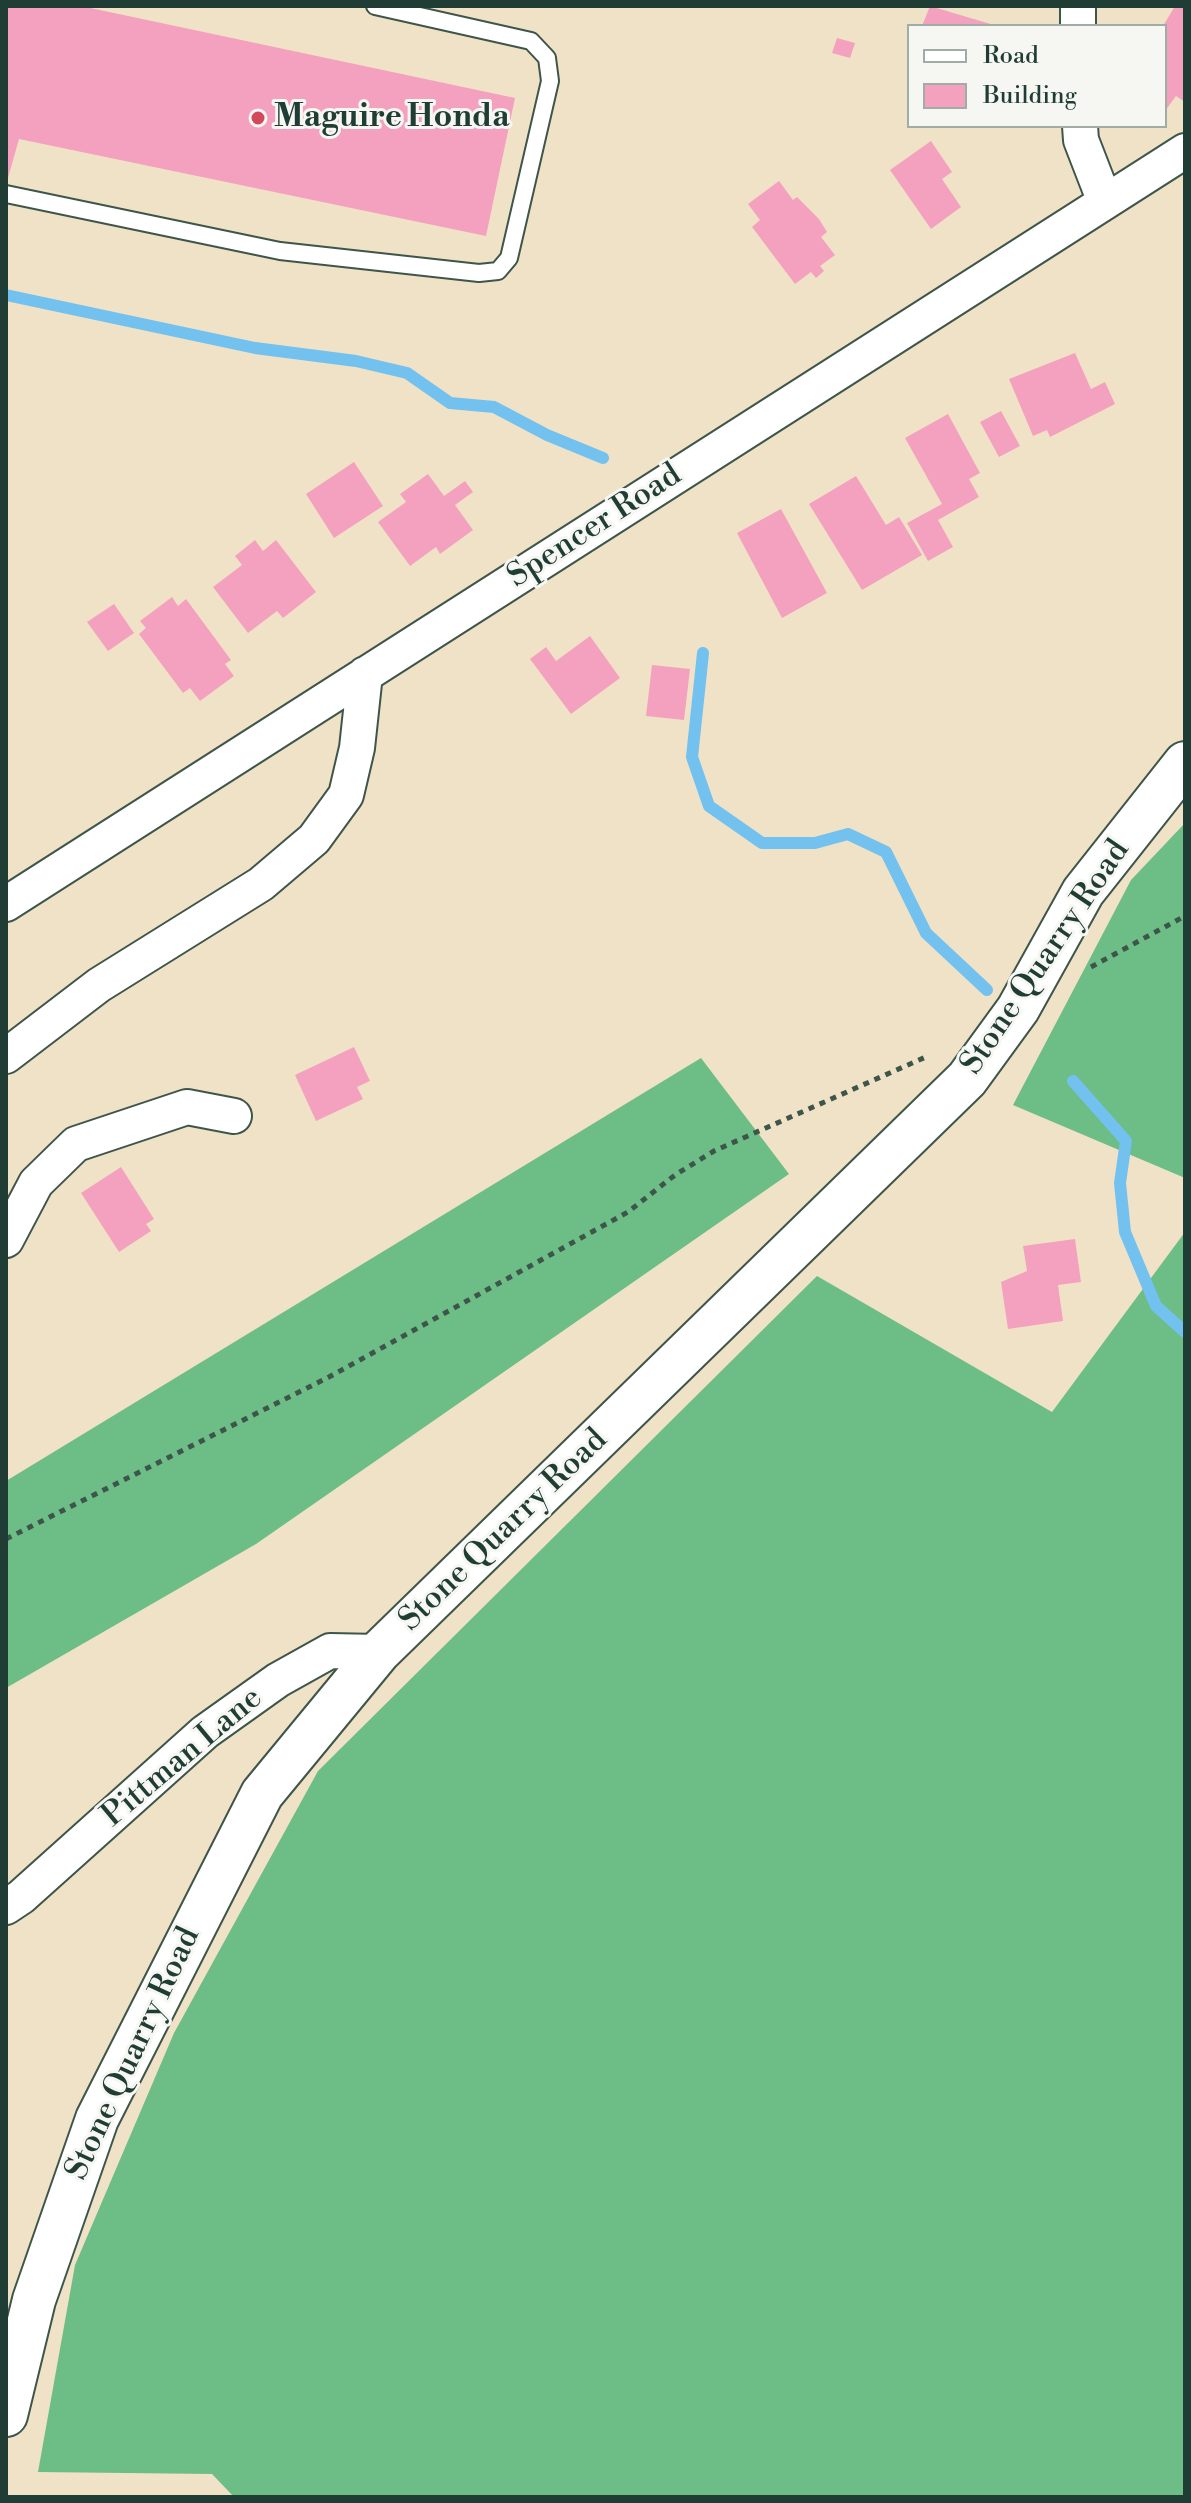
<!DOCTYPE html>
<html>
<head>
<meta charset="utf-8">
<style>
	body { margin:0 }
	#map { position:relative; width:1191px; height:2503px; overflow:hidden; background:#f0e2c6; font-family:"Libre Bodoni",serif }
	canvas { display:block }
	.frame { position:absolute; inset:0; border:8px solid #1f3d34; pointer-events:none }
	.legend { position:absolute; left:907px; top:24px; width:260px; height:104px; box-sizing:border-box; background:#f6f6f2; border:2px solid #a0aca6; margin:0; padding:10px 14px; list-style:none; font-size:24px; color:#1f3d34 }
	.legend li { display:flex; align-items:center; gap:16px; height:40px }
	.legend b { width:40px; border:2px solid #a0aca6 }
</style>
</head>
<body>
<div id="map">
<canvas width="1191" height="2503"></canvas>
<div class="frame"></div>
<ul class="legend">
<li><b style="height:10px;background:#fff"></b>Road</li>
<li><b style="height:22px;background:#f4a1c0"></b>Building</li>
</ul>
</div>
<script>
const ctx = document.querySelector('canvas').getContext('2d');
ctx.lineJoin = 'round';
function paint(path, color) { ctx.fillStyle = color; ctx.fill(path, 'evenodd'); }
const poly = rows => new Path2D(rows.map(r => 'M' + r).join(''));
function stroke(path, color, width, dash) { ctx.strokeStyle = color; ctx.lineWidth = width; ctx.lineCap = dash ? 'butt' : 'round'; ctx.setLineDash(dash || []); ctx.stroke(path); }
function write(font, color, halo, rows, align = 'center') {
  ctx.font = font + ' "Libre Bodoni",serif'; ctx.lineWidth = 6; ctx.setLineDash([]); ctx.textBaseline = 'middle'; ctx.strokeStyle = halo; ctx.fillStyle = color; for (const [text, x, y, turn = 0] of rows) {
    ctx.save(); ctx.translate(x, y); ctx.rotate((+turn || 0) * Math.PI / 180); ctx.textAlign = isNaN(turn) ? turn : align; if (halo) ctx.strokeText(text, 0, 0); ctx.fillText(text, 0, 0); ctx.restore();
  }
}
paint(poly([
	[1185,823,1185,1178,1013,1105,1131,880],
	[701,1058,789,1174,256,1544,6,1688,6,1481],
	[1185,1232,1185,2497,234,2497,212,2474,38,2472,75,2265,174,2033,318,1771,817,1276,1052,1412]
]), '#6dbd87');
stroke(poly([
	[6,295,255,348,356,361,407,373,450,403,494,407,547,435,603,458],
	[703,653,692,757,709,806,762,843,815,843,848,834,886,852,926,933,987,990],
	[1073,1081,1126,1141,1120,1183,1125,1232,1156,1306,1185,1332]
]), '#73c1ee', 12);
paint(poly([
	[6,6,81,6,515,98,486,236,19,139,6,185],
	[930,6,994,25,994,26,922,26],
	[1175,6,1185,6,1185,102,1176,96,1165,111,1163,26],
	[837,38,855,43,850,58,832,53],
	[931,141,952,172,942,179,961,207,931,229,890,170],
	[779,181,793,200,797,197,819,219,827,232,821,237,835,255,820,266,824,271,816,278,811,272,795,284,752,227,760,220,748,204],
	[1075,353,1091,389,1105,382,1115,404,1050,437,1047,430,1033,436,1009,379],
	[1001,411,1020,446,999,457,980,422],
	[948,414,980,473,969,479,979,497,938,520,953,547,928,561,907,523,942,504,905,438],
	[354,462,383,506,334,538,306,494],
	[428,474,444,496,465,481,473,492,455,505,473,530,440,554,436,547,410,566,378,522,406,502,400,494],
	[856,476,886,525,899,517,922,555,862,590,809,504],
	[781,509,827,593,782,618,737,533],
	[255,540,263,551,276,540,316,592,283,618,277,611,248,633,213,587,242,565,235,556],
	[172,597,178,606,186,599,231,660,225,664,234,676,200,701,190,688,183,693,139,634,146,628,140,621],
	[114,604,134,633,108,651,87,622],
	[590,636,620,678,571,714,530,659,546,647,556,661],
	[652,665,690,669,684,720,646,716],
	[354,1047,370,1081,357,1087,363,1099,316,1121,295,1075],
	[121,1167,154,1219,146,1224,151,1231,119,1252,81,1193],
	[1075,1239,1081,1282,1058,1285,1063,1321,1008,1329,1001,1282,1027,1271,1023,1246]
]), '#f4a1c0');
const service = poly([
	[6,194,280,251,479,273,498,271,509,258,550,81,547,58,531,41,375,6]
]);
const minor = poly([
	[1078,26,1078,6],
	[1080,126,1081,140,1105,202],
	[6,904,1185,151],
	[6,1056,99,985,261,884,314,839,346,795,357,748,365,674],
	[6,1240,36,1183,76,1144,187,1107,234,1116],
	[6,1907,21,1897,205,1732,278,1680,330,1651,379,1652]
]);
const tertiary = poly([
	[6,2415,34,2300,97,2119,262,1794,379,1652,967,1079,1018,1009,1083,892,1185,763]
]);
stroke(service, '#3e564a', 20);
stroke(minor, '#3e564a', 38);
stroke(tertiary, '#3e564a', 46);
stroke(poly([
	[1091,967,1185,916],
	[6,1539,329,1377,628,1212,675,1175,714,1151,928,1056]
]), '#3e564a', 5, [6, 6]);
stroke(service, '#fff', 16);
stroke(minor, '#fff', 34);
stroke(tertiary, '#fff', 42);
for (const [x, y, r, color] of [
	[258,118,8,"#d1495b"]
]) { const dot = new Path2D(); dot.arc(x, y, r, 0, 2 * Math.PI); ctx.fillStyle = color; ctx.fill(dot); stroke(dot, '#f6f6f2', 3); }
write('bold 32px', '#1f3d34', '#f6f6f2', [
	["Maguire Honda",274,118]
], 'left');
write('32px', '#1f3d34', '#f6f6f2', [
	["Spencer Road",595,527,-33],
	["Stone Quarry Road",1046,958,-56],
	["Stone Quarry Road",504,1531,-44],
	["Pittman Lane",183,1758,-40],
	["Stone Quarry Road",134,2054,-65]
]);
</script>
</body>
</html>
